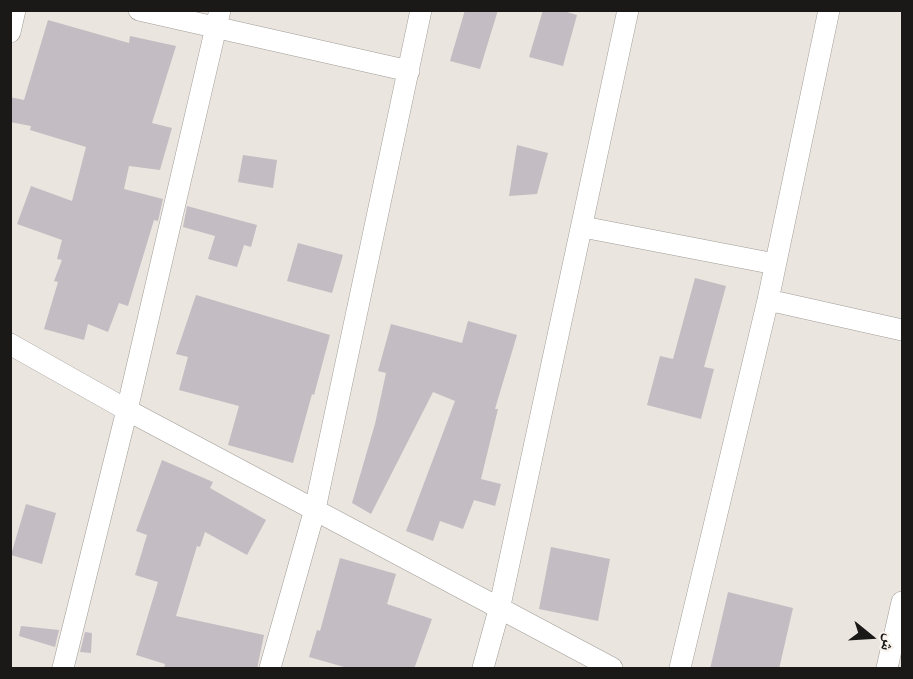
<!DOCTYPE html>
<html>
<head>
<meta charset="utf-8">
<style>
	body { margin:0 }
	#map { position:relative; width:913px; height:679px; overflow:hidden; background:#eae5df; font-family:Karla,"Noto Naskh Arabic",sans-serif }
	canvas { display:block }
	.frame { position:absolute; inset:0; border:12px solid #1b1917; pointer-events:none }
	.north { position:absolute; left:841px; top:607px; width:60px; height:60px; -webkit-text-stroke:4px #f8f2ec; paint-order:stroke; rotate:108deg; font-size:16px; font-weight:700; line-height:24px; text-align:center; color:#1b1917 }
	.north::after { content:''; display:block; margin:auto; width:21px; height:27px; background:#1b1917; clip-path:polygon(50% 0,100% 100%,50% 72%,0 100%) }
</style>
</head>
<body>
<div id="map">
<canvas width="913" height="679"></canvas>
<div class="frame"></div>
<div class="north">ش</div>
</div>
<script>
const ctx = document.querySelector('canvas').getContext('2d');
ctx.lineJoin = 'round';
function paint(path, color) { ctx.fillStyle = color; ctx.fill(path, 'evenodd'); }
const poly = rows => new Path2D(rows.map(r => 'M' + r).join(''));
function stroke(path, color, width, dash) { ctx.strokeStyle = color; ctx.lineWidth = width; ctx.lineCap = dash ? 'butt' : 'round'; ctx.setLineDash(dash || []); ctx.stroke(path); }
paint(poly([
	[465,10,498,10,480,69,450,61],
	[543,10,560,10,577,15,563,66,529,57],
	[48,20,129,43,130,36,176,46,152,123,172,128,160,170,129,166,124,189,163,199,158,221,154,220,128,306,119,303,108,332,88,324,84,340,44,329,58,282,54,281,62,260,57,259,62,240,17,224,31,186,72,201,86,147,30,130,31,126,10,122,10,97,24,100],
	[517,145,548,153,537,194,509,196],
	[243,155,277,160,273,188,238,182],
	[187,206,257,225,251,247,244,245,237,267,208,259,215,236,183,227],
	[298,243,343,255,332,293,287,281],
	[695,278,726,286,704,367,714,369,701,419,647,405,660,356,673,359],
	[196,295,330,335,314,395,312,394,293,463,228,445,239,406,179,390,188,357,176,354],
	[468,321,517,335,495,409,498,409,481,479,501,484,495,506,474,500,463,529,440,521,433,541,406,531,455,401,433,392,371,514,352,503,375,424,386,373,378,371,391,324,462,343],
	[162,460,213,482,210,488,266,520,247,555,205,532,200,547,197,546,176,616,264,635,257,669,164,669,165,664,136,655,158,582,135,575,147,535,136,531],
	[26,504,56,513,42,564,11,555],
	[551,547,610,559,598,621,539,609],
	[340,558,396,574,387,604,432,619,414,669,351,669,309,657,317,630,320,631],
	[728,592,793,608,779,669,710,669],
	[21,626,59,630,55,647,19,636],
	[85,632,92,633,91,653,80,652]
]), '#c3bcc2');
const street = poly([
	[139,10,409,71],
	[10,32,15,10],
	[583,227,775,264],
	[768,300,902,330],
	[10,344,127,410,612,668],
	[63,668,127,410,220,10],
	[270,668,315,509,421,10],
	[483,668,499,610,628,10],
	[680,668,768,300,829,10],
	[887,668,902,602]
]);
stroke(street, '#a19c97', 22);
stroke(street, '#fff', 21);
</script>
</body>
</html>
